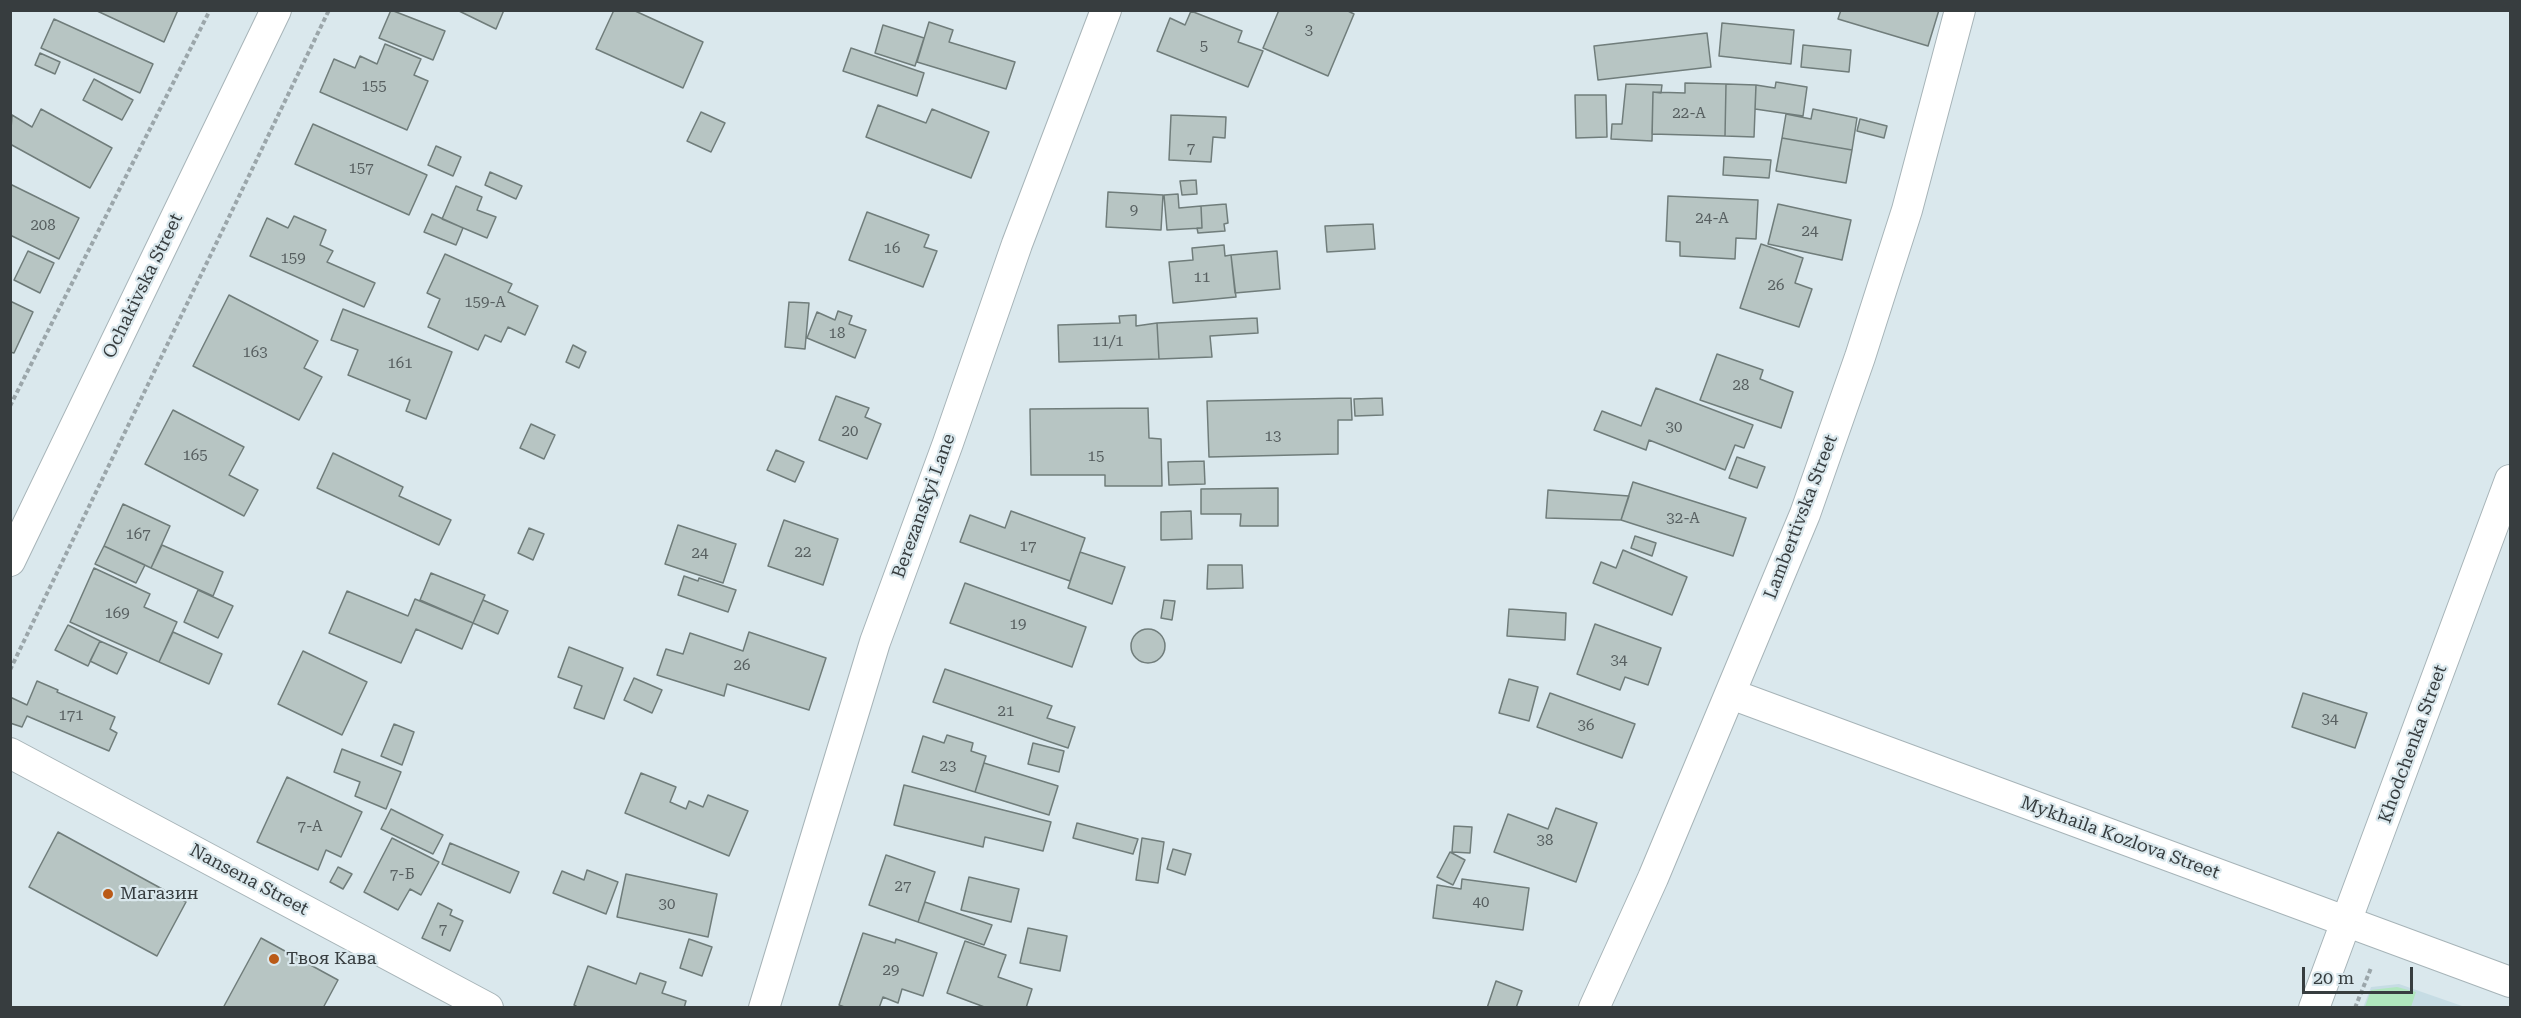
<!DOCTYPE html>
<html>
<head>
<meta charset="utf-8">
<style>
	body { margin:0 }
	#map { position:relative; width:2521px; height:1018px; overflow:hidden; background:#dae8ed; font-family:"Roboto Serif",serif }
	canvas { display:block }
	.frame { position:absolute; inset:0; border:12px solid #373d3f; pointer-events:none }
	.scale { position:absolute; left:2302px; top:967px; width:111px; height:27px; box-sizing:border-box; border:3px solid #373d3f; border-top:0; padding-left:8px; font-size:18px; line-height:21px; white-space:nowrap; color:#373d3f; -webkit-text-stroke:4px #dae8ed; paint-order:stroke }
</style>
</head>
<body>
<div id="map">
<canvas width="2521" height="1018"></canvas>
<div class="frame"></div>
<div class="scale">20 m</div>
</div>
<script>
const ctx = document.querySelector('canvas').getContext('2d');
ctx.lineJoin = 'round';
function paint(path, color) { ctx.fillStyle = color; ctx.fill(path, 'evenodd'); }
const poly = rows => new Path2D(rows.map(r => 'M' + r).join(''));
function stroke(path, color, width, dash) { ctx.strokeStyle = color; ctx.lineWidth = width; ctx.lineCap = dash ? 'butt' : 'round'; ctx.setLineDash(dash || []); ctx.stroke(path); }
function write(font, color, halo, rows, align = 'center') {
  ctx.font = font + ' "Roboto Serif",serif'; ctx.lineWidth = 4.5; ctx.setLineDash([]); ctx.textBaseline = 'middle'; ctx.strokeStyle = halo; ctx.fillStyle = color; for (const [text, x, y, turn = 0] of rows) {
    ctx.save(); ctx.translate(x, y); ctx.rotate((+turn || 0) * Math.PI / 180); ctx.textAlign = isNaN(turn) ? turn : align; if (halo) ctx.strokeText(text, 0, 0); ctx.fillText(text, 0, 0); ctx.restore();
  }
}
paint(poly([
	[2399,984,2465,1007,2363,1008,2371,987]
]), '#c6dce4');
paint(poly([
	[2397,987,2416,992,2411,1007,2365,1007,2371,990]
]), '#b0e6be');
const building = poly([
	[95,10,178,10,164,42,95,10],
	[391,10,445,31,433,60,379,38,391,10],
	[457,10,504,10,496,29,457,10],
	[614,10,633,10,703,42,683,88,596,49,614,10],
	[1279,10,1346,10,1354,14,1328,76,1263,48,1279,10],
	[1841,10,1939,10,1928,46,1838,19,1841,10],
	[1191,11,1242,31,1238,42,1263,51,1248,87,1157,51,1170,18,1185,25,1191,11],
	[54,19,153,64,140,93,41,48,54,19],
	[929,22,953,30,949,42,1015,62,1006,89,917,62,929,22],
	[1722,23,1794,30,1791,64,1719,56,1722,23],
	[883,25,924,38,915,66,875,53,883,25],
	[1707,33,1711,67,1598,80,1594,46,1707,33],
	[385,44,421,59,414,75,428,81,407,130,320,92,334,59,355,68,360,56,377,64,385,44],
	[1803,45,1851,50,1849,72,1801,67,1803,45],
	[851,48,924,73,917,96,843,71,851,48],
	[40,53,60,62,55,74,35,65,40,53],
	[94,79,133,100,122,120,83,100,94,79],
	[1776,82,1807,87,1803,116,1755,109,1756,85,1775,88,1776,82],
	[1685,83,1726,84,1725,136,1652,134,1653,92,1685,93,1685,83],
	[1626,84,1662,85,1661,93,1653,92,1652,141,1611,139,1612,124,1622,124,1626,84],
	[1726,84,1756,85,1754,137,1725,136,1726,84],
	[1575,95,1606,95,1607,137,1576,138,1575,95],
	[878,105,926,123,932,109,989,132,971,178,866,137,878,105],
	[41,109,112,148,90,188,10,144,12,115,32,127,41,109],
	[1813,109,1857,118,1852,150,1782,138,1786,114,1811,119,1813,109],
	[701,112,725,123,711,152,687,141,701,112],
	[1171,115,1226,117,1225,138,1213,137,1211,162,1169,160,1171,115],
	[1860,119,1887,126,1884,138,1857,131,1860,119],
	[313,124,427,175,409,215,295,164,313,124],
	[1782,138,1852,150,1846,183,1776,171,1782,138],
	[436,146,461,157,453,176,428,165,436,146],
	[1724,157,1771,160,1769,178,1723,175,1724,157],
	[490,172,522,186,516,199,485,185,490,172],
	[1196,180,1197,194,1182,195,1180,181,1196,180],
	[10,184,79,218,59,259,10,235,10,184],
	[456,186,482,197,477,210,496,217,487,238,442,219,456,186],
	[1108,192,1163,195,1161,230,1106,227,1108,192],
	[1178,194,1179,208,1201,206,1202,228,1167,230,1164,195,1178,194],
	[1668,196,1758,200,1756,239,1736,238,1735,259,1680,256,1680,242,1666,241,1668,196],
	[1226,204,1228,223,1224,224,1225,231,1198,233,1197,228,1202,228,1201,206,1226,204],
	[1778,204,1851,220,1842,260,1768,244,1778,204],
	[867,212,929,235,924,247,937,251,923,287,849,260,867,212],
	[432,214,463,228,456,245,424,232,432,214],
	[294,216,326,230,320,245,333,251,327,262,375,283,364,307,250,256,267,218,288,228,294,216],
	[1373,224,1375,249,1327,252,1325,226,1373,224],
	[1761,244,1803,258,1795,283,1812,289,1799,327,1740,308,1761,244],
	[1224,245,1225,256,1231,255,1236,297,1173,303,1169,262,1193,260,1192,248,1224,245],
	[28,251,54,263,40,293,14,280,28,251],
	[1277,251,1280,289,1235,293,1231,255,1277,251],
	[445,254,512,284,508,292,538,306,525,335,508,327,501,342,485,335,478,350,428,327,440,299,427,293,445,254],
	[229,295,318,341,304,368,322,377,299,420,193,366,229,295],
	[10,301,33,312,14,353,10,352,10,301],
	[789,302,809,303,805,349,785,347,789,302],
	[343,309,452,352,426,419,406,411,410,400,348,375,358,350,331,340,343,309],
	[838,311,852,316,849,324,866,330,855,358,807,338,817,312,835,320,838,311],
	[1136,315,1136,326,1157,323,1159,359,1059,362,1058,325,1120,323,1119,316,1136,315],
	[1257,318,1258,333,1210,336,1212,357,1159,359,1157,323,1257,318],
	[573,345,586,352,579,368,566,362,573,345],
	[1717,354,1763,370,1760,379,1793,392,1781,428,1700,400,1717,354],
	[1656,388,1753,425,1744,448,1735,445,1725,470,1649,440,1646,450,1594,430,1602,411,1641,426,1656,388],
	[836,396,869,408,865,417,881,424,867,459,819,440,836,396],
	[1351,398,1352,420,1338,420,1338,454,1209,457,1207,401,1351,398],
	[1382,398,1383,415,1355,416,1354,399,1382,398],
	[1148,408,1149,438,1161,439,1162,486,1105,486,1105,475,1031,475,1030,409,1148,408],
	[173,410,244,447,229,475,258,490,244,516,145,464,173,410],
	[531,424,555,435,544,459,520,448,531,424],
	[776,450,804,462,795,482,767,470,776,450],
	[333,453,403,487,399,496,451,520,439,545,317,488,333,453],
	[1737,457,1765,467,1757,488,1729,478,1737,457],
	[1204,461,1205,484,1169,485,1168,462,1204,461],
	[1633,482,1746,518,1733,556,1621,520,1633,482],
	[1278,488,1278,526,1240,526,1241,514,1201,514,1201,489,1278,488],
	[1548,490,1629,496,1621,520,1546,518,1548,490],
	[123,504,170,526,151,568,104,546,123,504],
	[1011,511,1085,538,1070,581,960,542,970,515,1005,528,1011,511],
	[1191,511,1192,539,1161,540,1161,512,1191,511],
	[784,520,838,539,823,585,768,566,784,520],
	[678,525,736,544,723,583,665,564,678,525],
	[529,528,544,534,533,560,518,553,529,528],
	[1635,536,1656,543,1652,556,1631,548,1635,536],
	[162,545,223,572,213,596,151,568,162,545],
	[104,546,145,565,136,583,95,564,104,546],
	[1623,550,1687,577,1672,615,1593,583,1601,562,1616,568,1623,550],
	[1080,552,1125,567,1112,604,1068,588,1080,552],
	[1208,565,1242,565,1243,588,1207,589,1208,565],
	[94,568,150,594,144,607,177,622,159,662,70,622,94,568],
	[431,573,485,595,473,623,420,600,431,573],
	[684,576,698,581,699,578,736,590,728,612,678,595,684,576],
	[965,583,1086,627,1072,667,950,623,965,583],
	[198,590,233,606,218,638,184,622,198,590],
	[347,591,408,616,415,599,473,623,462,649,416,629,401,663,329,633,347,591],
	[483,600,508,611,498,634,473,623,483,600],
	[1164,600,1175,601,1172,620,1161,618,1164,600],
	[1509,609,1566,613,1565,640,1507,636,1509,609],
	[1595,624,1661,648,1648,685,1625,677,1620,690,1577,674,1595,624],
	[68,625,100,641,88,666,55,650,68,625],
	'1131 646a17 17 0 1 1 34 0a17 17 0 1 1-34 0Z',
	[173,632,222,654,209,684,159,662,173,632],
	[749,632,826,658,809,710,727,684,724,696,657,675,666,649,683,654,690,633,743,651,749,632],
	[100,641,127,653,117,674,90,661,100,641],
	[569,647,623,668,604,719,574,708,582,686,558,677,569,647],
	[303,651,367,682,342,735,278,704,303,651],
	[945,669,1052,706,1047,718,1075,727,1068,748,933,702,945,669],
	[634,678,662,690,652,713,624,700,634,678],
	[1509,679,1538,687,1529,721,1499,713,1509,679],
	[37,681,58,690,57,692,115,717,110,729,117,733,109,751,27,716,22,727,10,723,10,697,27,705,37,681],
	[1550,693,1635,724,1622,758,1537,727,1550,693],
	[2303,693,2367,713,2355,748,2292,727,2303,693],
	[394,724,414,732,402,765,381,756,394,724],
	[947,735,973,743,971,751,986,756,975,792,912,772,923,736,944,743,947,735],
	[1033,743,1064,751,1059,772,1028,764,1033,743],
	[342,749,401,772,386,809,355,796,360,782,334,772,342,749],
	[984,763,1058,786,1049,815,975,792,984,763],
	[641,773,676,787,670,802,686,809,689,801,703,807,708,795,748,811,729,856,625,813,641,773],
	[287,777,362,812,341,857,326,850,318,870,257,842,287,777],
	[904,785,1051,822,1043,851,985,837,983,847,894,825,904,785],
	[1556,808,1597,823,1576,882,1494,852,1508,814,1548,829,1556,808],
	[391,809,443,835,433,854,381,829,391,809],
	[1077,823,1138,839,1133,854,1073,838,1077,823],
	[1454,826,1472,827,1470,853,1452,852,1454,826],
	[58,832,186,902,157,956,29,887,58,832],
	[392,838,439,862,421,895,410,889,398,910,364,892,392,838],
	[1142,838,1164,842,1158,883,1136,880,1142,838],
	[450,843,519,872,510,893,442,864,450,843],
	[1173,849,1191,854,1185,875,1167,869,1173,849],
	[1450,852,1465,860,1453,885,1437,877,1450,852],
	[886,855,935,872,918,922,869,905,886,855],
	[338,867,352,874,343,889,330,882,338,867],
	[587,870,618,882,606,914,553,893,562,871,584,880,587,870],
	[626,874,717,894,708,937,617,917,626,874],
	[969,877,1019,889,1011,922,961,910,969,877],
	[1462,879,1529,888,1523,930,1433,918,1437,885,1461,889,1462,879],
	[925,902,992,925,984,945,918,922,925,902],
	[438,903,452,910,450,915,463,921,450,951,422,938,438,903],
	[1028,928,1067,936,1060,971,1020,963,1028,928],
	[863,933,895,943,896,939,937,953,923,996,902,989,898,1003,883,997,879,1008,847,1008,839,1005,863,933],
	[261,938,338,980,323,1008,223,1008,261,938],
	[689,939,712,947,702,976,680,968,689,939],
	[965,941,1006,955,998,977,1032,989,1026,1008,987,1008,947,993,965,941],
	[588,966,636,984,640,973,666,982,662,993,686,1001,684,1008,579,1008,574,1005,588,966],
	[1496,981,1522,991,1516,1008,1487,1008,1496,981]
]);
paint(building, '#b7c5c3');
stroke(building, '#707d7b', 1.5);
const minor = poly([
	[10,561,276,10],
	[1731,694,2510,982],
	[10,753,488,1008],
	[764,1008,875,642,948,443,1017,244,1106,10],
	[1594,1008,1653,878,1805,514,1860,357,1907,210,1960,10],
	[2314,1008,2510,480]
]);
stroke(minor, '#a7b4b8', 32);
stroke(poly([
	[10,406,210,10],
	[10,670,329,10],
	[2355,1008,2371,968]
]), '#9ba6aa', 4, [4.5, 3]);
stroke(minor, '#fff', 30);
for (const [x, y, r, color] of [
	[108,894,6,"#ba5a17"],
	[274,959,6,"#ba5a17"]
]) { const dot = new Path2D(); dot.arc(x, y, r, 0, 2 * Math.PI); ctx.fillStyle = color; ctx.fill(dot); stroke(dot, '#dae8ed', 2); }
write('15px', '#575f60', null, [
	["3",1309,31],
	["5",1204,47],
	["155",374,87],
	["22-А",1689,114],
	["7",1191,149],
	["157",361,169],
	["9",1134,211],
	["24-А",1712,219],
	["208",43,226],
	["24",1810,232],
	["16",892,249],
	["159",293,259],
	["11",1202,278],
	["26",1776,286],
	["159-А",485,303],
	["18",837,334],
	["11/1",1108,342],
	["163",255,353],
	["161",400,364],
	["28",1741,386],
	["30",1674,428],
	["20",850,432],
	["13",1273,437],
	["165",195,456],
	["15",1096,457],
	["32-А",1683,519],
	["167",138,535],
	["17",1028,547],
	["22",803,553],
	["24",700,554],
	["169",117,614],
	["19",1018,625],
	["34",1619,661],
	["26",742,666],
	["21",1006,712],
	["171",71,716],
	["34",2330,720],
	["36",1586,726],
	["23",948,767],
	["7-А",310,827],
	["38",1545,841],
	["7-Б",402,875],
	["27",903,887],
	["40",1481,903],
	["30",667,905],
	["7",443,930],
	["29",891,971]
]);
write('18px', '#373d3f', '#dae8ed', [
	["Ochakivska Street",143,286,-64],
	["Berezanskyi Lane",924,506,-70],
	["Lambertivska Street",1801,517,-69],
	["Khodchenka Street",2413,744,-70],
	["Mykhaila Kozlova Street",2120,838,20],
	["Nansena Street",249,880,28]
]);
write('18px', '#373d3f', '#dae8ed', [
	["Магазин",120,894],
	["Твоя Кава",286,959]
], 'left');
</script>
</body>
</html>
